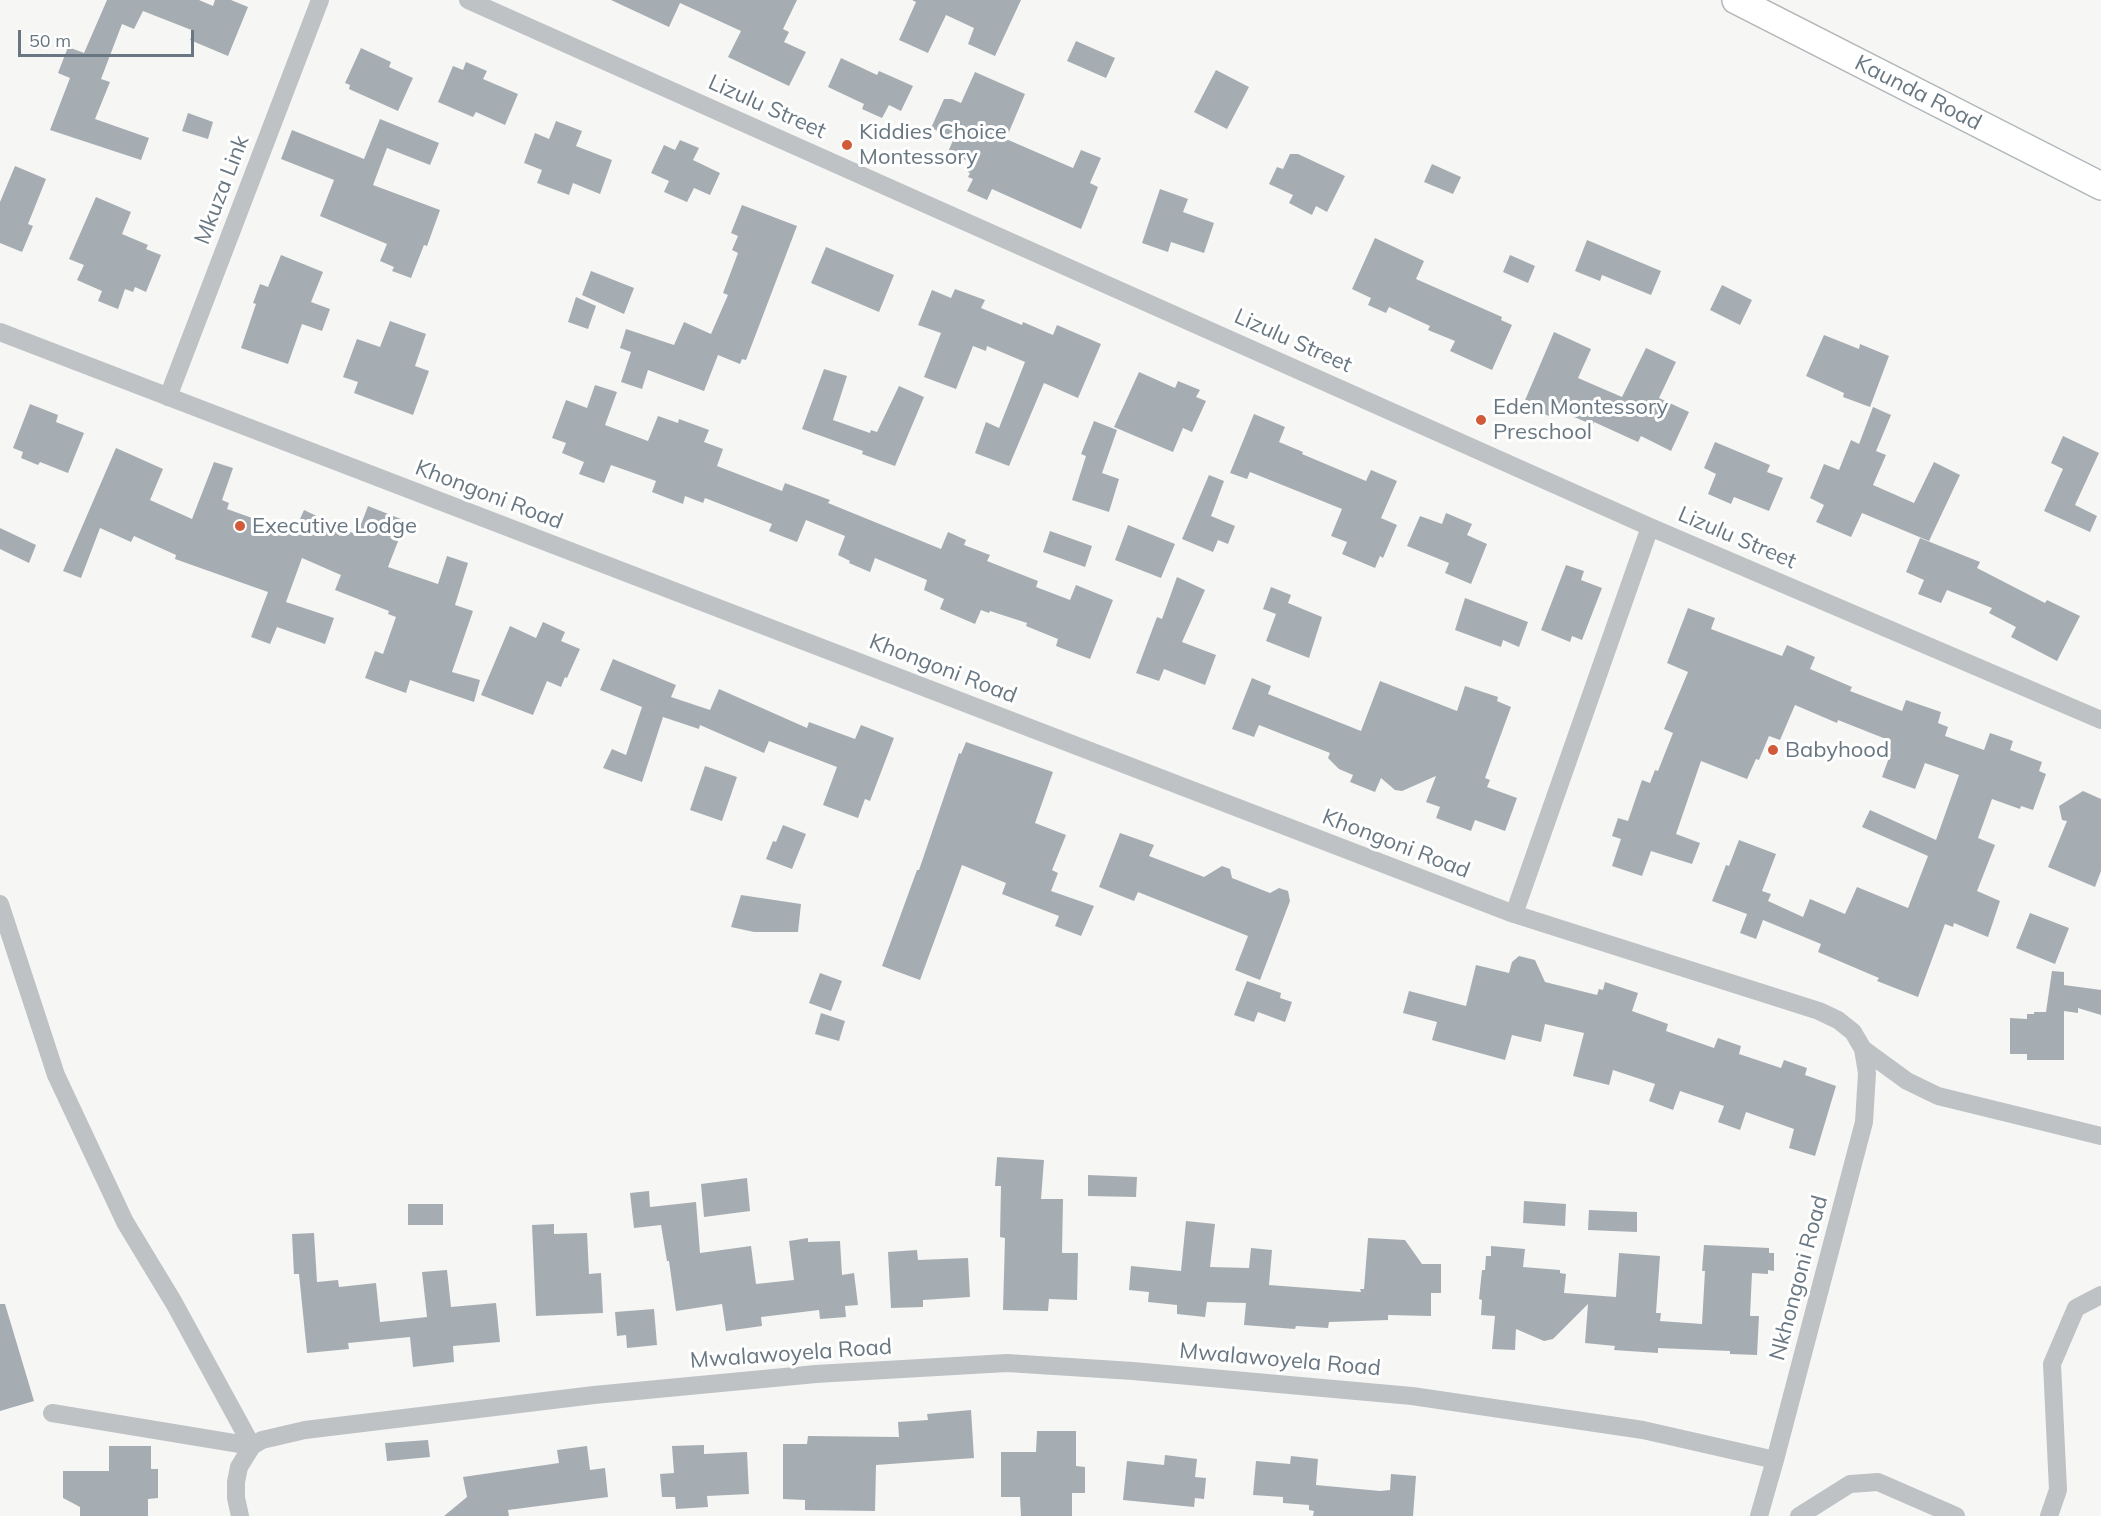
<!DOCTYPE html>
<html>
<head>
<meta charset="utf-8">
<style>
	body { margin:0 }
	#map { position:relative; width:2101px; height:1516px; overflow:hidden; background:#f6f6f4; font-family:Mulish,sans-serif }
	canvas { display:block }
	.scale { position:absolute; left:18px; top:30px; width:176px; height:27px; box-sizing:border-box; border:3px solid #687782; border-top:0; padding-left:8px; font-size:18px; line-height:21px; white-space:nowrap; color:#687782; -webkit-text-stroke:4px #fff; paint-order:stroke }
</style>
</head>
<body>
<div id="map">
<canvas width="2101" height="1516"></canvas>
<div class="scale">50 m</div>
</div>
<script>
const ctx = document.querySelector('canvas').getContext('2d');
ctx.lineJoin = 'round';
function paint(path, color) { ctx.fillStyle = color; ctx.fill(path, 'evenodd'); }
const poly = rows => new Path2D(rows.map(r => 'M' + r).join(''));
function stroke(path, color, width, dash) { ctx.strokeStyle = color; ctx.lineWidth = width; ctx.lineCap = dash ? 'butt' : 'round'; ctx.setLineDash(dash || []); ctx.stroke(path); }
function write(font, color, halo, rows, align = 'center') {
  ctx.font = font + ' Mulish,sans-serif'; ctx.lineWidth = 6; ctx.setLineDash([]); ctx.textBaseline = 'middle'; ctx.strokeStyle = halo; ctx.fillStyle = color; for (const [text, x, y, turn = 0] of rows) {
    ctx.save(); ctx.translate(x, y); ctx.rotate((+turn || 0) * Math.PI / 180); ctx.textAlign = isNaN(turn) ? turn : align; if (halo) ctx.strokeText(text, 0, 0); ctx.fillText(text, 0, 0); ctx.restore();
  }
}
paint(poly([
	[107,0,199,0,213,6,215,0,231,0,248,7,228,56,190,40,194,31,143,11,134,29,122,24,101,79,110,82,95,119,149,138,141,160,50,130,70,78,58,73,68,47,84,53],
	[611,0,797,0,783,29,789,32,784,42,806,52,789,86,728,57,741,31,680,3,669,27],
	[912,0,1021,0,995,56,968,44,974,28,946,15,928,53,899,40,916,2],
	[1076,41,1115,58,1106,78,1067,61],
	[361,48,391,62,389,67,413,78,398,111,349,89,350,85,345,83],
	[841,58,877,75,879,71,913,86,901,111,889,105,882,118,862,109,864,104,828,87],
	[466,62,487,71,483,79,518,94,505,125,476,112,473,117,438,102,453,66,463,70],
	[1216,70,1249,87,1227,129,1194,112],
	[975,72,1025,94,1006,139,1073,168,1081,150,1101,158,1090,183,1098,187,1081,229,992,189,987,200,967,191,973,179,968,177,970,173,966,171,970,162,948,152,954,138,931,128,944,99,952,99,961,103],
	[188,113,213,122,208,139,182,131],
	[380,119,439,143,430,165,387,148,373,185,440,210,427,246,424,245,411,278,392,271,394,267,380,261,387,244,320,216,334,180,281,159,292,130,364,159],
	[556,121,582,131,576,146,612,160,600,194,573,183,569,195,537,183,542,170,524,163,535,133,549,139],
	[680,140,699,148,693,160,720,173,710,195,694,188,687,202,664,192,669,181,651,173,664,145,675,150],
	[1290,154,1298,154,1345,176,1327,212,1316,206,1312,215,1289,203,1293,195,1269,184,1277,167,1283,169],
	[1432,164,1461,177,1453,194,1424,182],
	[15,166,46,179,28,224,33,226,22,252,0,243,0,202],
	[1160,189,1188,199,1183,212,1214,223,1204,253,1171,242,1168,252,1142,243],
	[96,197,131,212,122,234,148,245,146,249,161,255,146,292,135,287,133,292,125,289,118,309,98,301,102,291,77,280,84,265,69,259],
	[742,205,797,226,746,360,742,359,740,364,718,355,704,391,648,370,642,389,621,382,631,352,620,348,626,329,674,345,684,322,711,334,728,295,723,293,738,253,732,250,738,236,731,233],
	[1375,238,1424,261,1416,279,1502,317,1501,320,1512,325,1492,370,1450,351,1455,341,1428,330,1430,326,1389,307,1386,313,1368,305,1371,298,1352,289],
	[1587,240,1661,271,1651,295,1602,275,1600,281,1575,271],
	[826,247,894,275,879,312,811,283],
	[281,255,323,272,311,302,330,309,322,331,302,324,288,364,241,348,256,304,253,303,260,284,268,287],
	[1510,255,1535,266,1528,283,1503,272],
	[591,271,634,288,624,314,582,295],
	[1722,285,1752,300,1740,325,1710,310],
	[955,289,985,300,981,308,1022,325,1023,322,1053,335,1057,325,1101,344,1078,398,1044,383,1009,466,975,453,986,422,999,428,1025,362,987,346,986,351,973,346,956,389,924,377,941,333,918,325,932,290,951,298],
	[576,297,596,306,588,329,568,322],
	[390,321,426,334,415,366,429,371,413,415,354,393,358,382,343,377,357,339,380,347],
	[1554,332,1591,349,1578,378,1622,397,1646,348,1676,362,1659,398,1689,412,1671,451,1641,436,1638,442,1594,422,1593,425,1553,408,1549,416,1523,405],
	[1824,335,1859,349,1860,344,1889,356,1870,407,1843,397,1844,393,1806,376],
	[824,369,847,376,833,420,870,433,871,430,877,432,899,386,924,397,895,466,862,454,863,451,802,429],
	[1139,372,1175,388,1178,381,1200,390,1196,397,1206,401,1192,432,1183,428,1173,452,1114,427],
	[595,385,617,392,605,425,648,441,658,416,678,423,679,419,709,430,704,442,723,449,717,466,782,491,785,483,830,500,828,503,941,549,948,532,966,540,964,545,990,555,987,561,1038,581,1036,587,1070,600,1076,585,1113,600,1090,659,1056,646,1058,639,1026,626,1027,623,990,611,989,613,981,610,975,624,940,609,944,599,924,590,927,580,875,558,870,572,849,563,850,561,838,555,845,536,806,520,797,542,769,531,772,524,705,498,703,503,685,496,683,504,652,492,656,481,611,465,604,483,579,474,584,462,562,453,566,443,552,438,566,400,587,408],
	[30,404,58,415,56,422,84,433,68,473,40,462,38,465,21,458,23,452,13,448],
	[1873,407,1891,415,1876,451,1886,455,1873,485,1914,503,1934,462,1960,475,1929,541,1862,513,1851,537,1816,522,1824,505,1810,498,1824,464,1839,470,1851,440,1859,444],
	[1254,414,1285,427,1279,442,1303,452,1302,454,1366,481,1371,470,1397,481,1381,518,1397,525,1383,558,1380,556,1375,568,1342,554,1347,542,1331,536,1342,509,1250,472,1247,479,1230,473],
	[1094,421,1117,430,1102,473,1119,479,1109,512,1072,500,1086,456,1081,454],
	[2063,436,2099,453,2075,505,2097,516,2090,532,2044,511,2063,469,2051,463],
	[1715,442,1770,465,1767,472,1783,478,1769,511,1734,497,1731,504,1708,494,1716,474,1704,468],
	[116,448,163,469,150,500,192,519,214,462,233,468,222,500,229,503,227,509,294,533,304,510,357,535,368,506,406,521,388,567,438,584,447,556,468,563,455,605,473,611,452,672,480,680,474,702,410,680,406,693,365,678,375,651,383,654,396,617,388,614,389,611,335,590,341,575,302,558,286,602,334,618,325,644,277,627,270,644,251,637,268,592,175,559,176,555,134,536,131,542,100,528,81,578,63,571],
	[1209,475,1224,481,1211,516,1235,526,1228,544,1218,540,1213,552,1182,539],
	[1446,513,1472,524,1467,535,1487,544,1471,584,1445,573,1449,563,1407,546,1420,516,1442,524],
	[1128,525,1175,544,1161,578,1115,560],
	[0,528,36,545,29,563,0,549],
	[1050,531,1092,546,1085,567,1043,552],
	[1920,538,1980,562,1977,568,2045,603,2047,600,2080,616,2057,661,2011,637,2016,627,1989,613,1992,608,1947,590,1941,603,1918,594,1924,580,1906,572],
	[1566,565,1584,571,1581,580,1602,588,1582,640,1572,636,1570,642,1541,630],
	[1177,577,1205,590,1182,642,1216,655,1205,685,1164,669,1159,681,1136,673,1157,617,1162,619],
	[1271,587,1291,595,1288,603,1322,617,1309,658,1266,641,1276,614,1263,609],
	[1465,598,1528,622,1519,647,1503,640,1501,647,1455,630],
	[1688,608,1715,618,1711,629,1782,656,1787,645,1815,657,1810,669,1852,687,1850,691,1902,711,1906,700,1941,712,1938,723,1948,727,1945,736,1984,750,1990,733,2013,741,2010,750,2042,762,2039,771,2046,774,2033,810,2021,806,2020,809,1992,799,1978,838,1995,845,1977,891,2000,901,1988,937,1954,923,1953,927,1945,924,1918,997,1877,981,1879,978,1818,952,1821,944,1763,920,1756,939,1740,933,1747,914,1712,901,1726,865,1729,866,1739,840,1776,854,1762,891,1771,894,1768,901,1803,917,1810,899,1845,914,1857,887,1908,908,1928,856,1862,827,1870,810,1936,840,1959,775,1925,763,1915,789,1882,777,1891,752,1888,751,1891,741,1838,720,1837,723,1795,705,1780,740,1769,736,1759,760,1756,759,1747,779,1701,761,1676,834,1700,843,1692,864,1651,851,1642,876,1612,866,1621,839,1612,836,1618,818,1628,821,1642,780,1650,783,1655,770,1658,771,1673,733,1664,729,1688,672,1667,663],
	[543,622,565,632,561,641,580,649,567,678,565,677,561,687,547,681,533,715,481,695,510,626,536,638],
	[613,659,676,685,671,697,710,710,719,689,807,728,809,722,855,739,861,725,894,738,870,801,865,799,858,818,823,805,837,767,769,741,764,753,700,725,699,729,663,717,642,782,603,768,612,749,626,755,642,707,600,690],
	[1252,678,1271,686,1268,694,1361,731,1380,681,1457,711,1465,686,1498,697,1497,701,1511,707,1485,778,1490,780,1487,787,1517,798,1505,831,1475,820,1471,831,1436,818,1440,807,1426,802,1436,776,1402,791,1395,790,1381,778,1375,792,1350,782,1353,775,1339,769,1328,758,1330,753,1259,725,1254,737,1232,729],
	[966,742,1053,772,1035,823,1066,835,1052,870,1058,873,1051,891,1094,906,1081,936,1055,926,1059,916,1002,894,1006,883,962,865,920,980,882,966,917,870,919,870,959,753,961,754],
	[705,766,737,777,722,821,690,810],
	[2083,791,2101,799,2101,871,2095,887,2048,867,2067,821,2062,820,2059,806],
	[783,825,806,834,792,869,766,859,773,841,776,842],
	[1120,833,1154,845,1149,856,1204,877,1222,866,1230,869,1232,878,1270,893,1279,888,1288,891,1290,901,1260,980,1235,970,1248,936,1138,892,1134,901,1099,887],
	[741,895,801,904,798,932,754,932,731,927],
	[2030,913,2069,928,2055,964,2016,948],
	[1519,956,1535,960,1545,982,1597,995,1599,989,1603,990,1605,982,1638,993,1632,1011,1668,1024,1666,1031,1714,1048,1718,1038,1741,1046,1739,1054,1781,1068,1784,1060,1807,1068,1805,1075,1836,1086,1815,1156,1789,1148,1794,1129,1746,1112,1740,1130,1718,1122,1724,1106,1680,1091,1673,1110,1649,1101,1655,1084,1613,1070,1609,1085,1573,1076,1584,1033,1545,1024,1541,1042,1512,1035,1505,1060,1432,1040,1437,1022,1403,1013,1409,991,1466,1006,1476,965,1509,973,1512,962],
	[2052,971,2064,972,2064,985,2101,990,2101,1015,2078,1008,2078,1013,2064,1011,2064,1060,2027,1060,2027,1054,2010,1054,2010,1018,2027,1019,2027,1014,2034,1014,2034,1012,2046,1012],
	[820,973,842,981,831,1011,809,1003],
	[1247,981,1281,993,1280,998,1292,1002,1285,1022,1258,1012,1254,1022,1234,1015],
	[821,1013,845,1021,839,1041,815,1034],
	[997,1157,1044,1160,1041,1199,1063,1199,1062,1253,1078,1253,1077,1300,1049,1299,1048,1311,1003,1310,1005,1238,1000,1237,1001,1186,995,1186],
	[1088,1175,1137,1177,1136,1197,1088,1196],
	[747,1178,750,1211,704,1217,701,1184],
	[649,1191,650,1207,696,1202,700,1253,751,1246,756,1284,794,1280,789,1241,808,1238,808,1242,840,1241,842,1275,854,1273,858,1305,845,1306,846,1317,820,1319,819,1310,761,1317,762,1326,726,1331,722,1304,676,1311,669,1261,667,1261,661,1225,634,1228,630,1193],
	[1524,1201,1566,1204,1565,1226,1523,1223],
	[408,1204,443,1204,443,1225,408,1225],
	[1589,1210,1637,1212,1637,1232,1588,1230],
	[1186,1221,1215,1224,1210,1267,1249,1268,1251,1248,1272,1250,1269,1285,1361,1292,1360,1289,1364,1289,1368,1238,1405,1240,1422,1264,1441,1264,1441,1293,1431,1293,1431,1316,1388,1315,1388,1320,1329,1322,1328,1328,1296,1326,1295,1329,1244,1325,1246,1303,1207,1302,1205,1317,1177,1314,1177,1305,1148,1302,1149,1292,1129,1290,1131,1266,1181,1271],
	[554,1224,554,1234,587,1233,589,1274,601,1273,603,1313,536,1316,532,1225],
	[314,1233,317,1282,338,1280,339,1287,376,1283,380,1322,427,1317,422,1272,447,1270,451,1307,496,1303,500,1342,453,1346,454,1362,413,1367,410,1337,348,1343,349,1349,307,1353,299,1274,294,1274,292,1234],
	[1704,1245,1769,1248,1769,1253,1774,1253,1774,1271,1768,1270,1768,1274,1752,1273,1750,1316,1759,1316,1757,1355,1730,1354,1730,1351,1658,1348,1658,1353,1614,1350,1615,1346,1585,1343,1588,1304,1553,1339,1544,1341,1516,1329,1515,1350,1492,1349,1495,1316,1481,1315,1482,1300,1479,1299,1482,1270,1485,1270,1486,1256,1491,1256,1491,1246,1525,1249,1523,1267,1560,1270,1560,1273,1566,1274,1564,1293,1616,1297,1619,1253,1660,1256,1656,1313,1661,1313,1660,1321,1702,1324,1705,1271,1702,1271],
	[917,1250,918,1260,968,1258,970,1297,923,1300,923,1307,891,1308,888,1252],
	[0,1304,5,1304,34,1401,0,1411],
	[654,1309,657,1345,627,1348,626,1335,617,1336,615,1312],
	[971,1410,974,1458,876,1465,875,1511,805,1510,805,1500,783,1499,783,1444,807,1444,808,1436,899,1437,898,1422,928,1420,927,1414],
	[1037,1431,1076,1431,1076,1466,1085,1467,1085,1493,1072,1493,1072,1516,1021,1516,1020,1497,1001,1497,1001,1452,1036,1452],
	[428,1440,430,1457,387,1461,385,1443],
	[704,1445,704,1454,747,1452,749,1494,707,1496,708,1507,676,1509,675,1497,662,1497,660,1474,674,1473,672,1446],
	[109,1446,151,1446,151,1469,158,1469,158,1498,148,1499,148,1516,80,1516,80,1507,63,1498,63,1471,109,1471],
	[587,1446,590,1470,605,1468,608,1497,508,1510,509,1516,444,1516,467,1497,463,1477,559,1463,557,1450],
	[1165,1455,1197,1459,1195,1477,1206,1478,1204,1499,1195,1498,1194,1507,1123,1500,1127,1461,1164,1465],
	[1291,1456,1318,1459,1316,1485,1380,1491,1390,1490,1391,1474,1416,1476,1413,1516,1313,1516,1314,1511,1309,1510,1309,1505,1283,1503,1283,1497,1253,1495,1256,1461,1290,1464]
]), '#a6adb2');
const secondary = poly([
	[1736,0,2101,186]
]);
stroke(secondary, '#b0b6ba', 30);
stroke(poly([
	[468,0,1650,527,2101,720],
	[0,332,1514,914,1819,1011,1838,1020,1853,1032,1863,1049,1867,1073,1864,1122,1775,1460,1759,1516],
	[168,397,320,0],
	[0,904,56,1075,125,1222,174,1303,252,1446],
	[1514,914,1650,527],
	[1863,1049,1907,1081,1938,1096,2101,1136],
	[52,1413,252,1446],
	[240,1516,236,1498,236,1482,239,1467,252,1446,262,1440,305,1430,594,1395,816,1374,1007,1363,1133,1371,1412,1396,1643,1430,1775,1460],
	[1799,1516,1850,1484,1878,1482,1956,1516],
	[2049,1516,2058,1490,2052,1364,2076,1308,2101,1295]
]), '#bec2c5', 18);
stroke(secondary, '#fff', 27);
for (const [x, y, r, color] of [
	[847,145,6,"#d15b39"],
	[1481,420,6,"#d15b39"],
	[240,526,6,"#d15b39"],
	[1773,750,6,"#d15b39"]
]) { const dot = new Path2D(); dot.arc(x, y, r, 0, 2 * Math.PI); ctx.fillStyle = color; ctx.fill(dot); stroke(dot, '#fff', 2); }
write('22px', '#687782', '#fff', [
	["Kaunda Road",1918,93,27],
	["Lizulu Street",767,107,24],
	["Mkuza Link",222,190,-69],
	["Lizulu Street",1293,341,24],
	["Khongoni Road",489,495,21],
	["Lizulu Street",1737,538,23],
	["Khongoni Road",943,669,21],
	["Khongoni Road",1396,844,21],
	["Nkhongoni Road",1799,1278,-75],
	["Mwalawoyela Road",791,1354,-4],
	["Mwalawoyela Road",1280,1360,5]
]);
write('22px', '#687782', '#fff', [
	["Kiddies Choice",859,132],
	["Montessory",859,157],
	["Eden Montessory",1493,407],
	["Preschool",1493,432],
	["Executive Lodge",252,526],
	["Babyhood",1785,750]
], 'left');
</script>
</body>
</html>
